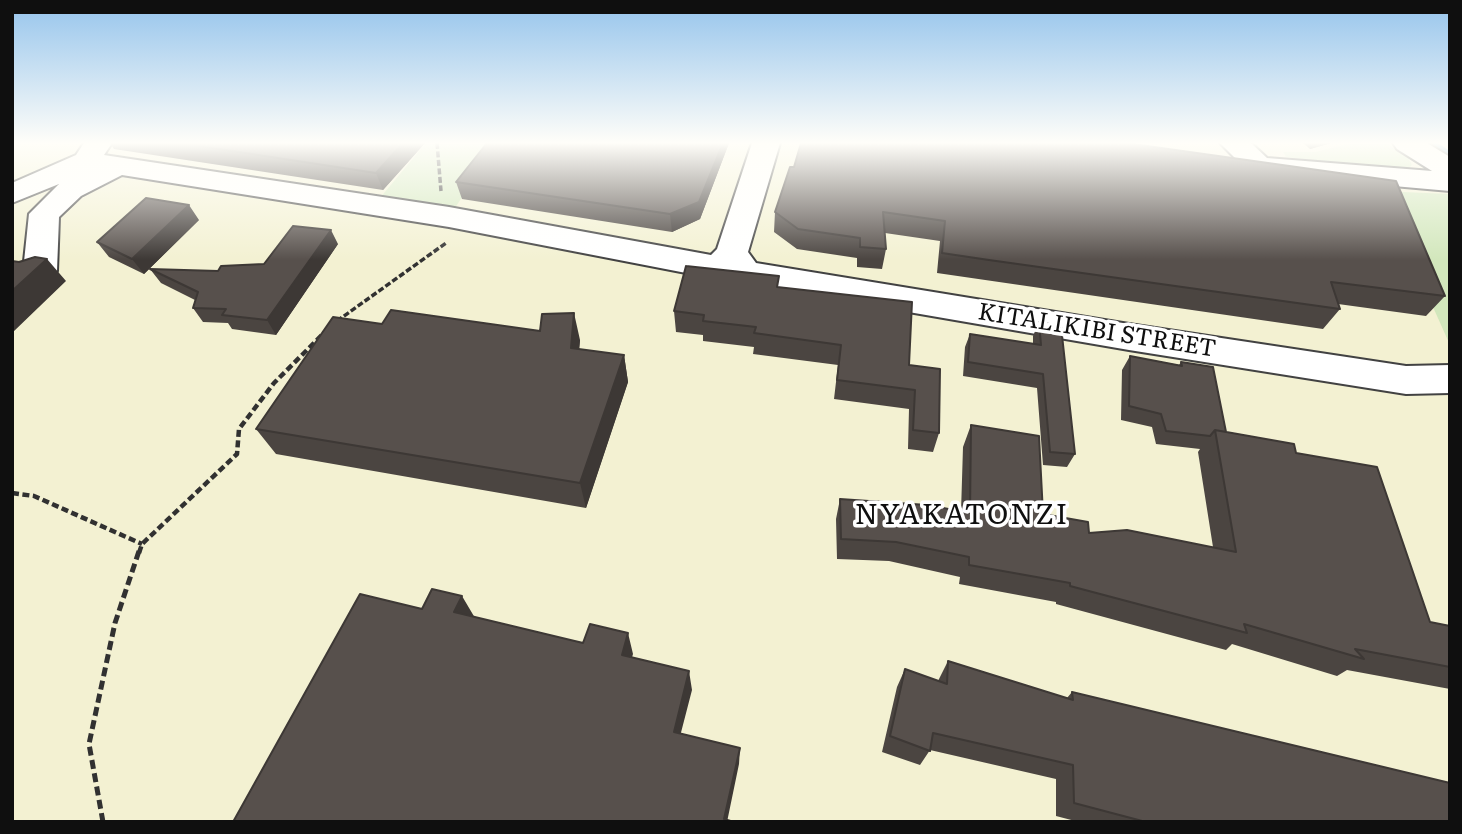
<!DOCTYPE html>
<html>
<head>
<meta charset="utf-8">
<style>
	body { margin:0 }
	#map { position:relative; width:1462px; height:834px; overflow:hidden; background:#fefcf1; font-family:Literata,serif }
	canvas { display:block }
	.frame { position:absolute; inset:0; border:14px solid #0f0f0f; pointer-events:none }
</style>
</head>
<body>
<div id="map">
<canvas width="1462" height="834"></canvas>
<div class="frame"></div>
</div>
<script>
const ctx = document.querySelector('canvas').getContext('2d');
ctx.lineJoin = 'round';
function paint(path, color) { ctx.fillStyle = color; ctx.fill(path, 'evenodd'); }
const poly = rows => new Path2D(rows.map(r => 'M' + r).join(''));
function stroke(path, color, width, dash) { ctx.strokeStyle = color; ctx.lineWidth = width; ctx.lineCap = dash ? 'butt' : 'round'; ctx.setLineDash(dash || []); ctx.stroke(path); }
function write(font, color, halo, rows, align = 'center') {
  ctx.font = font + ' Literata,serif'; ctx.lineWidth = 7; ctx.setLineDash([]); ctx.textBaseline = 'middle'; ctx.strokeStyle = halo; ctx.fillStyle = color; for (const [text, x, y, turn = 0] of rows) {
    ctx.save(); ctx.translate(x, y); ctx.rotate((+turn || 0) * Math.PI / 180); ctx.textAlign = isNaN(turn) ? turn : align; if (halo) ctx.strokeText(text, 0, 0); ctx.fillText(text, 0, 0); ctx.restore();
  }
}
paint(poly([
	[12,143,1450,143,1450,822,12,822]
]), '#f3f1d2');
paint(poly([
	[426,143,497,144,447,220,369,211],
	[1353,143,1386,143,1408,158,1412,165,1406,170,1395,170,1286,157,1283,152,1315,152],
	[1378,191,1450,194,1450,345,1416,269]
]), '#d2e7bc');
paint(poly([
	[1430,143,1438,143,1450,151,1450,156,1430,143]
]), '#4391c6');
const minor = poly([
	[84,143,112,143,104,155,449,207,711,255,717,249,752,143,780,143,748,252,756,263,1129,324,1406,366,1450,365,1450,393,1406,394,1129,350,717,279,449,227,122,175,81,196,59,217,57,271,52,279,40,282,28,279,23,271,29,214,59,184,12,203,12,183,76,155,84,143],
	[1220,143,1251,143,1267,158,1432,171,1397,149,1393,143,1427,143,1450,157,1450,191,1258,174,1248,171,1220,143]
]);
stroke(minor, '#424242', 4);
stroke(poly([
	[437,143,441,191],
	[337,321,446,243]
]), '#313131', 3.5, [6, 2.5]);
stroke(poly([
	[12,493,34,496,142,544],
	[139,553,142,544,237,454,239,429,274,383,323,334]
]), '#313131', 4.5, [7, 3.5]);
stroke(poly([
	[103,822,89,744,115,623,139,551]
]), '#313131', 5, [9, 4.5]);
paint(minor, '#fff');
paint(poly([
	[110,143,425,143,383,190,114,149],
	[487,143,729,143,700,219,672,232,462,199,456,182],
	[1303,143,1331,143,1310,149],
	[790,167,1445,296,1426,316,1338,304,1340,309,1323,329,937,273,940,241,885,233,886,249,882,269,857,267,857,258,797,249,774,232,775,212],
	[199,220,144,274,109,257,97,242],
	[338,244,276,335,232,329,228,323,203,322,193,308,195,300,161,283,150,269,218,271,264,264],
	[778,287,909,365,939,433,933,452,908,449,909,409,834,399,838,365,753,354,754,347,703,341,703,335,676,332,674,311],
	[1039,322,1075,454,1067,467,1043,465,1037,388,963,376,965,347,970,334,1033,344,1033,336],
	[382,324,580,340,579,349,624,355,628,382,586,508,276,454,256,429],
	[1130,356,1179,365,1181,362,1226,432,1296,453,1430,622,1450,626,1450,689,1347,670,1337,676,1232,644,1226,650,1056,604,1056,602,959,584,960,577,889,561,837,559,836,519,840,499,961,512,963,447,971,425,1043,514,1089,533,1213,547,1198,452,1200,449,1156,444,1152,427,1121,420,1122,370],
	[948,661,1067,698,1072,692,1450,822,1079,822,1056,816,1056,779,930,750,920,765,882,752,897,687,905,669,938,681]
]), '#4b4541');
paint(poly([
	[403,143,425,143,383,190,376,173],
	[723,143,729,143,700,219,672,232,670,214],
	[1313,143,1331,143,1310,149],
	[189,205,199,220,144,274,132,259],
	[331,230,338,244,276,335,267,320],
	[47,259,66,281,12,333,12,291],
	[574,313,580,340,577,375,571,348],
	[624,355,628,382,586,508,580,483],
	[462,596,475,618,454,612],
	[628,633,633,654,627,674,622,655],
	[689,671,692,690,677,748,674,732],
	[740,748,739,764,727,822,724,819]
]), '#3d3835');
const building = poly([
	[180,143,403,143,376,173,180,143],
	[487,143,723,143,699,202,670,214,456,182,487,143],
	[801,143,1126,143,1396,181,1445,296,1331,282,1340,309,989,260,942,253,945,221,883,212,886,249,860,247,860,238,798,229,775,212,790,167,794,167,801,143],
	[146,198,189,205,132,259,97,242,146,198],
	[293,226,331,230,267,320,222,315,226,309,193,308,198,292,150,269,218,271,221,266,264,264,293,226],
	[35,257,47,259,12,291,12,261,19,262,35,257],
	[686,266,779,276,777,287,912,302,909,365,940,369,939,433,913,430,915,390,837,380,841,345,754,333,756,327,703,321,704,315,674,311,686,266],
	[391,310,540,331,542,314,574,313,571,348,624,355,580,483,256,429,333,317,382,324,391,310],
	[1039,322,1061,326,1075,454,1050,452,1043,374,968,362,970,334,1041,345,1039,322],
	[1130,356,1182,366,1181,362,1213,367,1226,432,1215,430,1210,436,1166,431,1161,414,1129,406,1130,356],
	[971,425,1039,436,1043,514,1088,522,1089,533,1127,530,1236,552,1215,430,1294,444,1296,453,1377,467,1430,622,1450,626,1450,667,1355,649,1364,659,1244,624,1247,633,1070,586,1070,583,969,565,969,557,896,542,841,539,840,499,927,505,970,513,971,425],
	[432,589,462,596,454,612,583,643,590,624,628,633,622,655,689,671,674,732,740,748,724,819,734,822,233,822,360,594,422,609,432,589],
	[948,661,1073,700,1072,692,1450,783,1450,822,1146,822,1074,803,1073,765,933,733,930,751,890,736,905,669,947,684,948,661]
]);
paint(building, '#57504c');
stroke(building, '#3d3835', 2);
const sky = ctx.createLinearGradient(0, 0, 0, 260);
sky.addColorStop(0, '#95c4ec');
sky.addColorStop(0.55, '#fffef9');
sky.addColorStop(1, '#fffef900');
ctx.fillStyle = sky;
ctx.fillRect(0, 0, 1462, 260);
write('24px', '#0f0f0f', '#fff', [
	["KITALIKIBI STREET",1097,331,9]
]);
ctx.letterSpacing = '2px';
write('28px', '#0f0f0f', '#fff', [
	["NYAKATONZI",962,516]
]);
ctx.letterSpacing = '0px';
</script>
</body>
</html>
